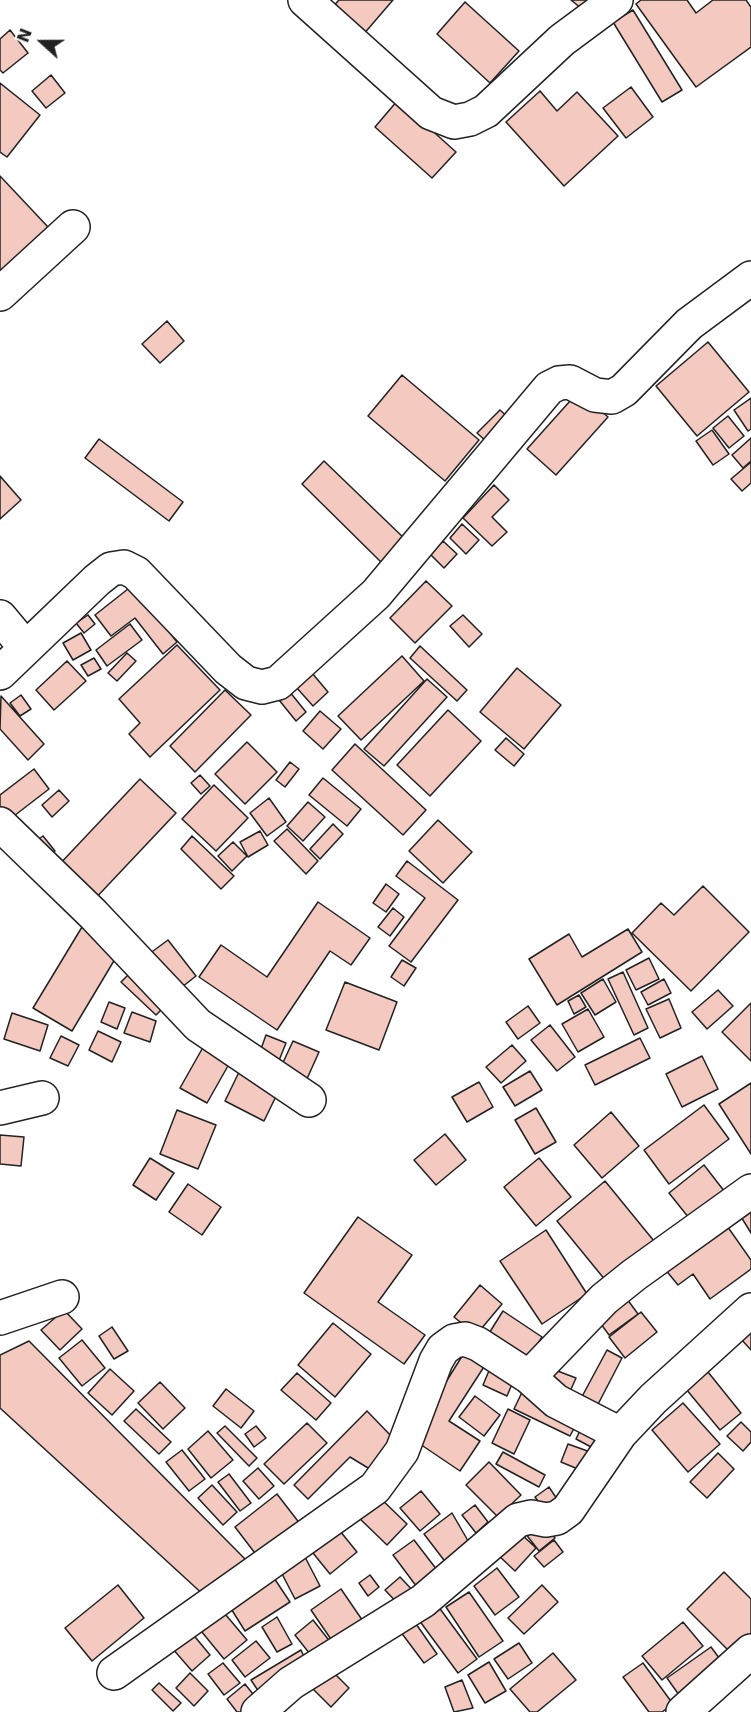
<!DOCTYPE html>
<html>
<head>
<meta charset="utf-8">
<style>
	body { margin:0 }
	#map { position:relative; width:751px; height:1712px; overflow:hidden; background:#fff; font-family:"DejaVu Sans",sans-serif }
	canvas { display:block }
	.north { position:absolute; left:12px; top:12px; width:60px; height:60px; -webkit-text-stroke:4px #fff; paint-order:stroke; rotate:291deg; font-size:16px; font-weight:700; line-height:24px; text-align:center; color:#222 }
	.north::after { content:''; display:block; margin:auto; width:21px; height:27px; background:#222; clip-path:polygon(50% 0,100% 100%,50% 72%,0 100%) }
</style>
</head>
<body>
<div id="map">
<canvas width="751" height="1712"></canvas>
<div class="north">N</div>
</div>
<script>
const ctx = document.querySelector('canvas').getContext('2d');
ctx.lineJoin = 'round';
function paint(path, color) { ctx.fillStyle = color; ctx.fill(path, 'evenodd'); }
const poly = rows => new Path2D(rows.map(r => 'M' + r).join(''));
function stroke(path, color, width, dash) { ctx.strokeStyle = color; ctx.lineWidth = width; ctx.lineCap = dash ? 'butt' : 'round'; ctx.setLineDash(dash || []); ctx.stroke(path); }
const building = poly([
	[339,0,393,0,362,36,330,10,339,0],
	[571,0,600,0,588,14,571,0],
	[641,0,687,0,696,13,713,0,746,0,751,7,751,47,696,87,636,4,641,0],
	[465,2,519,51,490,83,437,34,465,2],
	[633,10,682,90,662,102,613,22,633,10],
	[10,30,28,53,3,73,0,70,0,39,10,30],
	[51,75,65,93,46,108,32,91,51,75],
	[0,83,40,115,7,157,0,152,0,83],
	[631,87,653,117,626,138,603,108,631,87],
	[540,91,557,111,577,92,618,136,564,186,506,122,540,91],
	[398,100,456,152,432,178,375,127,398,100],
	[0,176,48,227,0,273,0,176],
	[167,321,184,341,160,363,142,344,167,321],
	[708,342,749,392,697,436,656,386,708,342],
	[402,375,479,440,445,481,368,416,402,375],
	[579,391,608,417,556,475,527,449,579,391],
	[751,398,751,429,748,431,734,410,751,398],
	[500,410,510,419,487,442,477,433,500,410],
	[728,416,744,436,729,448,713,428,728,416],
	[712,430,729,454,713,465,696,441,712,430],
	[751,438,751,461,743,468,732,455,751,438],
	[99,439,183,502,169,521,85,458,99,439],
	[324,461,407,541,384,565,302,484,324,461],
	[751,462,751,483,742,491,731,479,751,462],
	[0,476,21,500,0,519,0,476],
	[494,485,509,500,492,517,507,532,492,546,463,518,494,485],
	[462,524,479,540,466,554,450,538,462,524],
	[443,541,457,554,444,568,430,554,443,541],
	[426,581,452,606,415,643,390,618,426,581],
	[133,585,177,642,163,654,135,618,111,636,95,615,133,585],
	[88,615,95,624,84,633,76,623,88,615],
	[463,615,482,634,469,647,450,626,463,615],
	[130,624,142,640,107,666,96,650,130,624],
	[81,633,91,650,73,660,63,643,81,633],
	[177,645,220,690,150,757,129,734,140,723,119,699,177,645],
	[420,646,467,690,457,701,410,658,420,646],
	[127,653,136,661,117,681,108,673,127,653],
	[402,656,424,681,361,740,338,716,402,656],
	[94,658,101,669,88,676,81,665,94,658],
	[67,661,86,681,54,710,36,690,67,661],
	[517,668,561,705,524,749,480,712,517,668],
	[312,673,328,692,313,706,296,687,312,673],
	[427,679,447,697,384,766,364,749,427,679],
	[225,690,251,715,195,772,170,746,225,690],
	[289,691,306,712,296,721,279,700,289,691],
	[21,695,31,709,20,716,10,703,21,695],
	[1,696,44,744,28,760,0,729,1,696],
	[448,710,481,741,430,796,397,765,448,710],
	[320,711,341,729,323,749,303,731,320,711],
	[506,738,524,754,514,766,495,750,506,738],
	[247,742,277,772,245,804,215,774,247,742],
	[355,744,426,810,403,835,332,770,355,744],
	[290,762,299,769,285,787,276,780,290,762],
	[34,769,49,789,10,819,0,806,0,795,34,769],
	[200,775,210,786,201,794,191,783,200,775],
	[323,778,361,809,347,826,309,795,323,778],
	[140,779,176,813,92,902,56,868,140,779],
	[214,785,248,818,216,851,182,819,214,785],
	[59,790,69,801,52,817,42,805,59,790],
	[269,798,286,822,267,836,250,813,269,798],
	[308,802,325,817,303,841,287,826,308,802],
	[438,820,472,852,443,883,409,851,438,820],
	[333,824,343,834,320,859,310,849,333,824],
	[287,829,318,861,306,874,274,841,287,829],
	[260,831,268,845,248,857,240,842,260,831],
	[43,836,55,851,42,861,30,845,43,836],
	[192,836,234,876,221,889,181,849,192,836],
	[233,842,247,856,232,871,218,856,233,842],
	[407,861,458,900,411,962,389,946,425,898,396,876,407,861],
	[386,884,399,894,386,912,373,903,386,884],
	[703,886,749,932,691,991,632,933,661,903,674,915,703,886],
	[318,902,370,938,351,965,330,951,277,1030,199,977,221,945,267,977,318,902],
	[393,908,404,917,390,936,378,927,393,908],
	[82,927,121,949,72,1031,33,1008,82,927],
	[628,929,642,952,557,1005,529,959,569,934,582,957,628,929],
	[168,940,196,976,177,991,149,954,168,940],
	[649,958,659,979,636,990,626,970,649,958],
	[402,960,416,968,404,986,391,977,402,960],
	[133,970,168,1003,156,1015,121,982,133,970],
	[623,972,648,1028,634,1035,608,979,623,972],
	[603,979,616,1002,595,1015,581,993,603,979],
	[664,979,671,993,648,1005,641,992,664,979],
	[345,982,397,1002,379,1050,326,1030,345,982],
	[718,990,733,1006,707,1029,692,1012,718,990],
	[579,995,586,1007,574,1014,568,1001,579,995],
	[669,999,681,1028,660,1038,646,1009,669,999],
	[109,1002,125,1008,117,1029,101,1022,109,1002],
	[751,1003,751,1061,722,1032,751,1003],
	[528,1006,540,1023,518,1039,506,1022,528,1006],
	[588,1009,604,1037,578,1052,562,1024,588,1009],
	[132,1012,156,1021,150,1042,124,1033,132,1012],
	[12,1013,48,1025,40,1051,4,1039,12,1013],
	[550,1025,575,1057,557,1071,531,1040,550,1025],
	[98,1031,121,1042,112,1062,89,1050,98,1031],
	[266,1035,286,1043,276,1068,257,1060,266,1035],
	[61,1036,79,1045,68,1066,50,1058,61,1036],
	[640,1038,650,1058,595,1085,585,1065,640,1038],
	[293,1041,319,1052,306,1081,280,1069,293,1041],
	[206,1042,233,1057,207,1103,180,1088,206,1042],
	[512,1045,526,1061,501,1083,486,1067,512,1045],
	[702,1056,718,1089,682,1107,666,1074,702,1056],
	[241,1068,280,1088,264,1121,225,1101,241,1068],
	[530,1071,542,1090,515,1106,503,1087,530,1071],
	[479,1082,493,1107,467,1122,452,1097,479,1082],
	[751,1083,751,1154,719,1104,751,1083],
	[704,1105,729,1139,669,1184,644,1150,704,1105],
	[536,1108,556,1142,535,1154,515,1120,536,1108],
	[177,1110,216,1125,198,1169,160,1154,177,1110],
	[611,1112,639,1146,602,1178,574,1145,611,1112],
	[445,1134,466,1160,436,1185,414,1160,445,1134],
	[0,1135,24,1137,21,1166,0,1164,0,1135],
	[150,1158,174,1173,156,1200,133,1185,150,1158],
	[539,1158,571,1197,536,1226,504,1187,539,1158],
	[704,1165,728,1196,693,1223,669,1193,704,1165],
	[605,1181,654,1241,606,1281,557,1221,605,1181],
	[188,1184,221,1207,202,1235,169,1212,188,1184],
	[751,1197,751,1233,735,1207,751,1197],
	[358,1217,412,1255,378,1302,425,1335,404,1364,304,1293,358,1217],
	[725,1223,751,1260,751,1269,710,1299,693,1274,678,1285,664,1268,725,1223],
	[546,1230,587,1294,542,1324,500,1261,546,1230],
	[480,1285,502,1304,476,1335,454,1317,480,1285],
	[627,1299,638,1314,609,1335,598,1320,627,1299],
	[64,1310,82,1329,60,1350,41,1330,64,1310],
	[503,1311,542,1337,525,1364,486,1338,503,1311],
	[641,1312,657,1332,625,1358,609,1337,641,1312],
	[333,1323,371,1354,335,1397,298,1365,333,1323],
	[112,1327,128,1351,114,1359,99,1336,112,1327],
	[751,1331,751,1350,741,1339,751,1331],
	[82,1340,105,1368,82,1386,59,1358,82,1340],
	[29,1341,246,1560,207,1598,0,1408,0,1355,29,1341],
	[469,1345,489,1359,449,1421,480,1441,460,1471,411,1438,469,1345],
	[607,1350,622,1358,594,1412,578,1404,607,1350],
	[491,1366,515,1377,507,1396,483,1385,491,1366],
	[110,1369,134,1391,112,1415,88,1393,110,1369],
	[555,1370,576,1378,568,1396,547,1388,555,1370],
	[708,1372,741,1413,720,1430,686,1389,708,1372],
	[297,1373,331,1403,316,1420,281,1390,297,1373],
	[160,1382,185,1408,163,1429,138,1403,160,1382],
	[524,1388,581,1415,570,1436,514,1409,524,1388],
	[226,1389,254,1411,241,1428,213,1406,226,1389],
	[475,1396,500,1415,484,1436,459,1417,475,1396],
	[683,1403,720,1444,688,1472,652,1430,683,1403],
	[136,1409,171,1442,159,1454,124,1421,136,1409],
	[508,1409,530,1420,514,1454,492,1443,508,1409],
	[367,1411,394,1439,373,1471,350,1457,308,1499,294,1485,367,1411],
	[586,1418,604,1426,593,1448,576,1439,586,1418],
	[741,1422,751,1432,751,1442,743,1451,727,1436,741,1422],
	[307,1423,327,1443,284,1484,264,1464,307,1423],
	[225,1426,257,1458,249,1466,217,1433,225,1426],
	[256,1426,266,1438,254,1447,245,1434,256,1426],
	[208,1431,233,1460,211,1478,188,1449,208,1431],
	[568,1444,593,1453,585,1472,561,1462,568,1444],
	[182,1450,205,1479,189,1491,166,1462,182,1450],
	[503,1452,545,1475,539,1487,496,1464,503,1452],
	[718,1453,734,1469,707,1498,690,1482,718,1453],
	[489,1462,521,1495,498,1517,466,1485,489,1462],
	[258,1468,274,1486,259,1499,243,1481,258,1468],
	[229,1474,251,1503,240,1511,218,1482,229,1474],
	[212,1485,237,1512,223,1525,198,1498,212,1485],
	[549,1487,561,1505,548,1515,535,1497,549,1487],
	[421,1491,440,1514,420,1531,400,1508,421,1491],
	[277,1494,304,1529,261,1561,235,1527,277,1494],
	[376,1494,407,1524,387,1545,356,1515,376,1494],
	[475,1505,488,1522,476,1533,462,1515,475,1505],
	[452,1513,471,1546,450,1568,424,1534,452,1513],
	[541,1520,555,1538,539,1551,525,1533,541,1520],
	[340,1531,357,1552,330,1574,313,1553,340,1531],
	[519,1532,536,1548,515,1571,498,1555,519,1532],
	[414,1540,444,1579,423,1595,393,1555,414,1540],
	[554,1540,563,1552,544,1567,534,1556,554,1540],
	[305,1557,320,1586,295,1599,280,1570,305,1557],
	[497,1568,519,1597,495,1615,474,1586,497,1568],
	[724,1572,751,1599,751,1649,739,1661,687,1609,724,1572],
	[370,1575,379,1587,368,1596,359,1583,370,1575],
	[400,1577,417,1595,402,1608,385,1590,400,1577],
	[274,1578,290,1602,245,1631,230,1607,274,1578],
	[118,1585,144,1618,92,1661,65,1628,118,1585],
	[542,1585,558,1602,524,1634,508,1618,542,1585],
	[341,1589,367,1627,337,1648,311,1610,341,1589],
	[469,1592,503,1641,479,1657,446,1607,469,1592],
	[435,1602,477,1659,458,1673,416,1616,435,1602],
	[220,1608,247,1640,224,1659,197,1626,220,1608],
	[277,1617,292,1644,277,1652,262,1627,277,1617],
	[313,1620,335,1648,317,1663,295,1635,313,1620],
	[414,1621,437,1654,424,1663,400,1631,414,1621],
	[683,1622,703,1646,662,1680,642,1656,683,1622],
	[191,1632,210,1655,192,1671,172,1648,191,1632],
	[256,1641,270,1658,245,1677,232,1660,256,1641],
	[519,1643,532,1663,508,1679,494,1659,519,1643],
	[711,1647,728,1670,684,1702,667,1678,711,1647],
	[301,1650,310,1670,263,1698,251,1680,301,1650],
	[553,1653,576,1680,537,1712,530,1712,510,1689,553,1653],
	[489,1662,506,1691,485,1703,468,1675,489,1662],
	[223,1663,240,1683,224,1695,208,1674,223,1663],
	[643,1663,673,1704,662,1712,649,1712,623,1677,643,1663],
	[330,1669,349,1688,331,1707,312,1688,330,1669],
	[190,1673,208,1691,194,1706,176,1688,190,1673],
	[462,1680,473,1708,454,1712,445,1687,462,1680],
	[159,1683,181,1703,173,1711,152,1690,159,1683],
	[245,1684,260,1703,247,1712,237,1712,227,1699,245,1684]
]);
paint(building, '#f3c9c0');
stroke(building, '#222', 1.5);
const minor = poly([
	[305,0,431,113,454,122,470,119,486,111,562,40,616,0],
	[0,294,73,227],
	[0,617,25,647],
	[0,673,97,580,111,569,124,567,136,573,228,669,246,683,262,687,278,683,376,594,549,388,559,383,570,382,595,395,612,397,624,390,689,324,751,278],
	[0,824,93,914,198,1025,309,1100],
	[0,1108,42,1098],
	[0,1318,62,1297],
	[529,1377,604,1299,634,1275,751,1191],
	[114,1673,375,1488,402,1451,436,1361,443,1349,454,1341,465,1339,478,1344,529,1377,556,1401,620,1434],
	[258,1712,291,1683,423,1601,518,1520,531,1517,546,1520,557,1518,568,1510,620,1434,653,1399,751,1310],
	[683,1712,751,1651]
]);
stroke(minor, '#222', 36);
stroke(minor, '#fff', 33);
</script>
</body>
</html>
